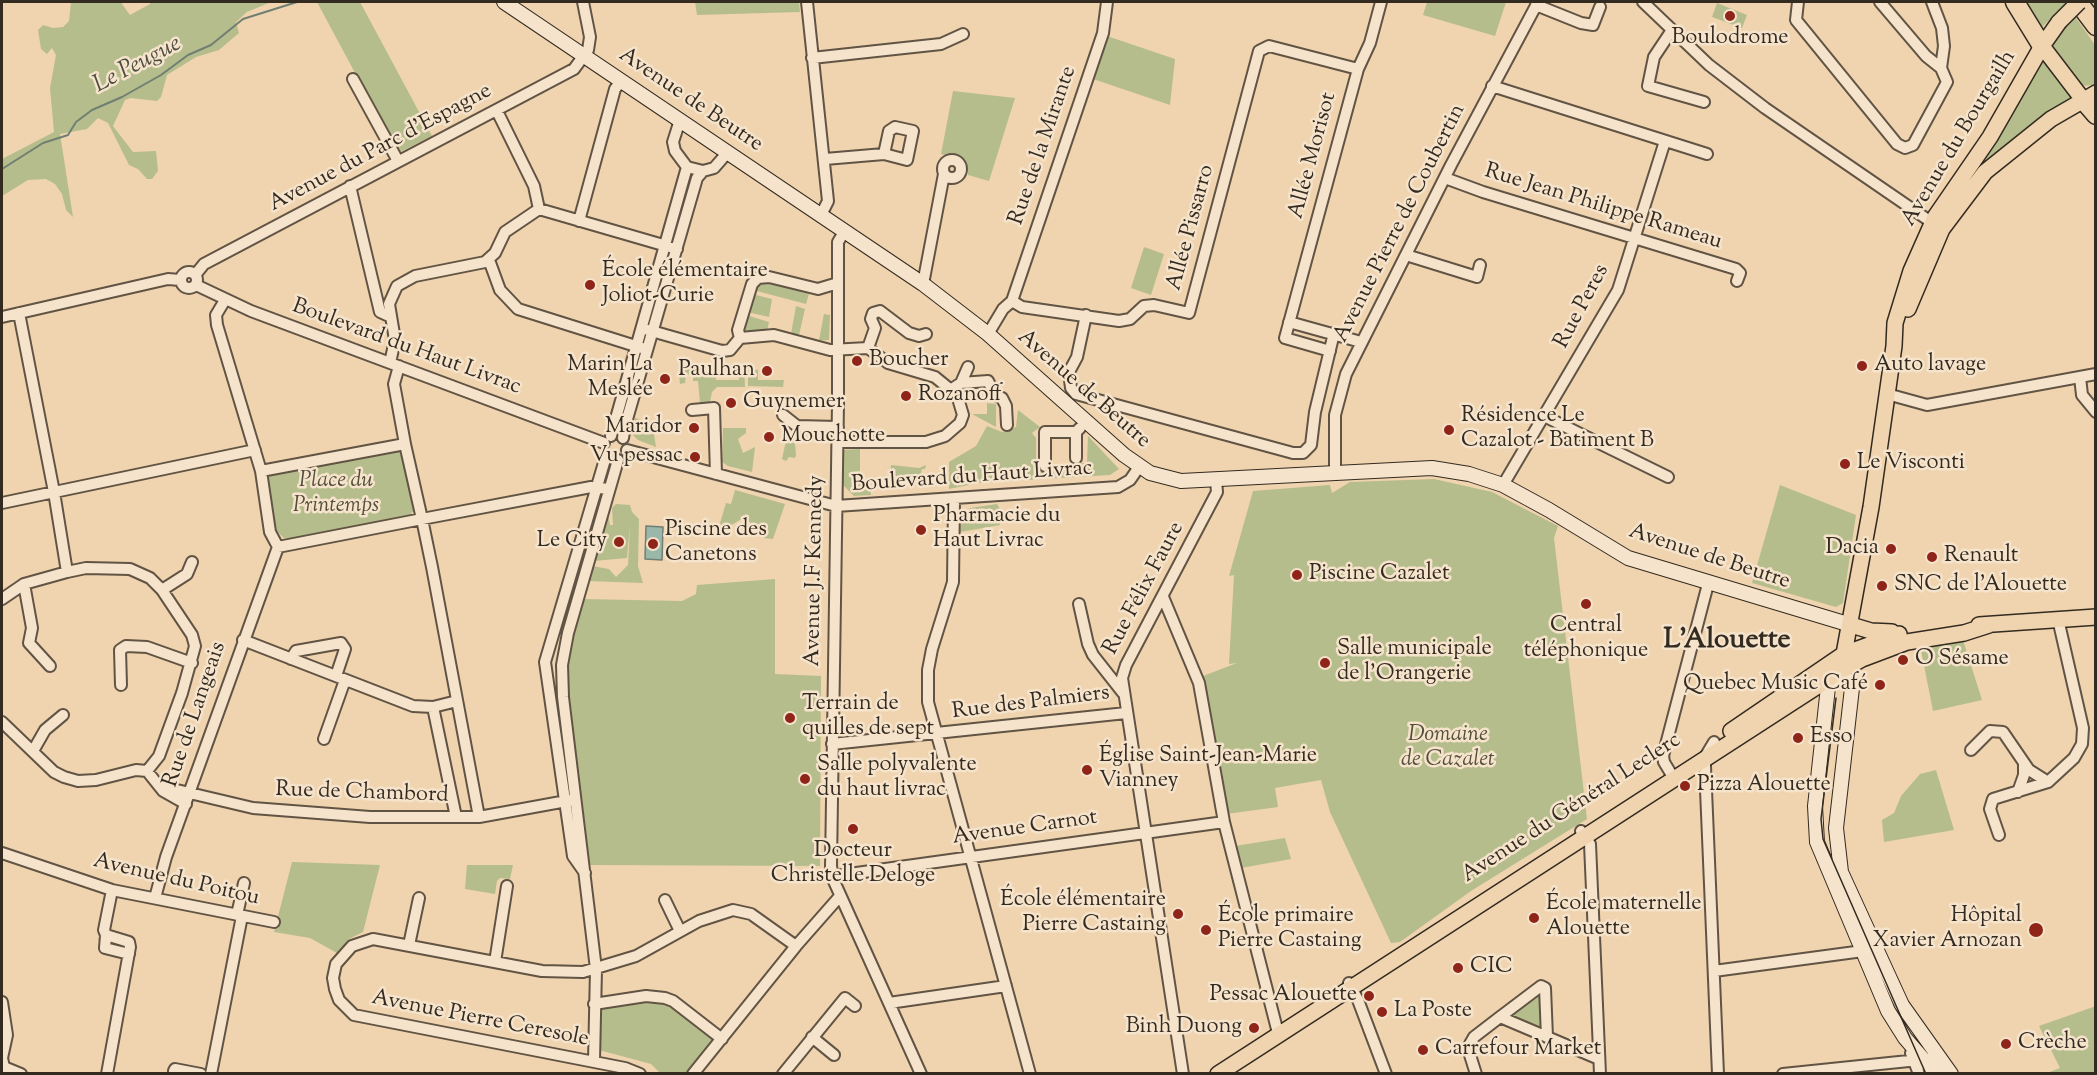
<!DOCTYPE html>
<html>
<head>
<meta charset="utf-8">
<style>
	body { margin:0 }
	#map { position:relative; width:2097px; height:1075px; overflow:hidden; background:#efd4af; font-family:"Sorts Mill Goudy",serif }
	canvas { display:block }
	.frame { position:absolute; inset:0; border:3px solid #332a20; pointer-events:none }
</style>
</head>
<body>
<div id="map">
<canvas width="2097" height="1075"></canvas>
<div class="frame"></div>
</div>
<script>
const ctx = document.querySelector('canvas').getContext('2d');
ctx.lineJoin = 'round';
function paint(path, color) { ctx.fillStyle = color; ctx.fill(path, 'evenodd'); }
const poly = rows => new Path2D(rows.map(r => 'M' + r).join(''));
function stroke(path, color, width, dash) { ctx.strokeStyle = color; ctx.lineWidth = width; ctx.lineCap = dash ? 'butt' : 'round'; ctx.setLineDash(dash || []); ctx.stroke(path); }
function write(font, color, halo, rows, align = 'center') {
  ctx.font = font + ' "Sorts Mill Goudy",serif'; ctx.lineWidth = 5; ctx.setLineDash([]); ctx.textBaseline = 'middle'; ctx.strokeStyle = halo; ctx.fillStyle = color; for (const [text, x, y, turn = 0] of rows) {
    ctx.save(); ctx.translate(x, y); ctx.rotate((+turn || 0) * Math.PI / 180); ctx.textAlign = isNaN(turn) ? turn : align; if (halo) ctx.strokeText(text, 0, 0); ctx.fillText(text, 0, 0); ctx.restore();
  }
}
paint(poly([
	[71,2,123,2,122,4,130,15,150,4,150,2,271,2,247,12,236,22,239,33,219,50,196,57,167,75,161,97,157,101,131,98,125,100,113,126,133,152,156,151,158,171,152,179,147,179,138,169,129,165,108,123,98,118,87,129,60,134,73,217,66,210,62,194,55,184,46,179,28,180,2,196,2,159,54,132,50,88,56,55,52,48,47,54,41,49,38,30,43,25,53,28,63,27,69,21],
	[317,2,360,2,432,136,398,153],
	[695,2,799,2,800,12,697,15],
	[1427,2,1506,2,1495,36,1423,15],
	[2022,2,2064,2,2066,4,2041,28],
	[1717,3,1747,15,1742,28,1712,17],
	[2074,15,2095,45,2095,85,2080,86,2056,57,2053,48,2055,39],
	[1107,36,1175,59,1170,105,1093,79],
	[2042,54,2076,99,1965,189,1971,173],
	[953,91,1015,98,989,181,968,175,968,167,963,160,941,154],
	[1144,247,1164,254,1151,295,1131,288],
	[767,282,809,294,806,304,753,290,759,284],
	[752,294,772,299,769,317,747,312],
	[796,306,805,309,799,335,805,338,791,334],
	[824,314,830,315,829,340,812,341,819,340],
	[746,315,769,322,767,331,748,334,743,328],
	[678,364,684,367,688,365,715,372,716,380,739,380,739,369,744,368,745,387,717,387,712,392,710,402,700,403,698,381,693,381,693,374,686,375,685,383,680,384],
	[748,368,758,370,758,380,784,380,783,387,748,386],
	[987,403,996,404,996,427,972,414,987,414],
	[1018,410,1040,427,1032,433,1036,438,1036,469,1071,466,1073,463,1087,463,1088,436,1119,469,1110,475,978,483,949,489,949,462,976,446,987,426,1002,432,1016,427],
	[635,418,652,422,656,447,638,440,633,435],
	[723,428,746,428,746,433,738,439,743,453,755,447,752,472,728,466,722,462],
	[788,432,794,433,796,455,795,458,789,457,786,461,782,459],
	[398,449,404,454,415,509,409,516,291,539,284,538,273,528,266,475],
	[860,449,860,483,870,483,871,495,854,496,842,484,844,450],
	[891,465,919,468,926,465,925,469,922,469,920,477,890,476],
	[1434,479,1492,492,1558,526,1554,538,1587,819,1471,891,1400,942,1391,943,1330,812,1321,780,1275,788,1278,807,1226,814,1203,676,1237,663,1229,664,1234,575,1229,576,1253,491,1330,485,1332,493,1350,482],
	[1780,485,1856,515,1843,603,1836,607,1752,583],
	[735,490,785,504,773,539,764,538,745,517,723,530,720,523,726,503,731,504],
	[616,504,630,505,632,512,639,519,638,566,643,583,588,581,592,566,609,569,616,577,628,565,630,525,627,558,594,561,608,514,610,525,613,525,612,508],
	[997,504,1000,509,1000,525,960,532,961,519,970,508],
	[775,579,775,674,821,676,820,866,590,865,566,669,572,638,583,599,682,601,696,594,697,585],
	[1963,640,1982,700,1933,711,1920,645],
	[1936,770,1954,830,1884,842,1882,820,1894,813,1901,796,1920,774],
	[1285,838,1291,859,1241,868,1235,846],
	[292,862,380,865,363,932,349,939,337,953,310,938,274,932],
	[467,865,513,865,510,879,500,878,497,881,495,894,465,889],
	[1540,993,1540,1027,1511,1017,1511,1014],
	[645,999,673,1003,718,1037,688,1073,660,1073,651,1064,599,1050,598,1005],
	[2096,1006,2095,1073,2047,1073,2060,1068,2039,1026]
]), '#b6bd8c');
const water = poly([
	[646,526,663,527,662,560,645,559,646,526]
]);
paint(water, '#9ab8aa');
stroke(water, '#717f73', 1.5);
stroke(poly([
	[2,169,43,143,68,135,76,122,92,110,122,97,161,75,188,55,211,45,243,19,297,2]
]), '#717f73', 2);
const street = poly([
	[807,2,828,201,821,215],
	[1643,2,1709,65,1765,108,1937,226],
	[1798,2,1796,20,1897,144,1905,148,1913,145,1947,82,1941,68,1926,56,1880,2],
	[1932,2,1942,28,1944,46,1941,68],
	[1536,5,1581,23,1593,25,1600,7],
	[1672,30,1654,57,1648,86,1704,102],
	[812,58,941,44,963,34],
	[353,79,398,161],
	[1492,86,1707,154],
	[497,111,534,186,539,209],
	[680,120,673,142,675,151,687,167,703,171,714,168,728,152],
	[825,159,884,154,907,160,913,131,895,127,889,131,884,154],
	'943 169a9 9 0 1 1 18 0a9 9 0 1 1-18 0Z',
	[1445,178,1483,192,1736,269,1740,273,1737,281],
	[350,186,380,312,391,317],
	[579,221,615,89,621,81],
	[844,232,838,242,838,403,831,866,833,879,921,1074],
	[1406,255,1477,277,1480,265],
	[489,260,500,290,518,309,642,348],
	'181 280a8 8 0 1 1 16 0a8 8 0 1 1-16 0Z',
	[195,275,204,264,574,69,588,50,590,37,583,2],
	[923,284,944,174],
	[196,285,251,311,604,443],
	[225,300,216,315,217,325,261,471],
	[1012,301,1022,307,1119,321,1130,319,1144,306,1154,305,1189,313,1259,51,1269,46,1358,69],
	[19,313,54,492,67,572],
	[1086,315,1077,357,1069,372,1071,388,1076,394,1293,453,1303,453,1311,445,1315,412,1334,333],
	[2,317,168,279,180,280],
	[1289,322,1361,342],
	[648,330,722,351,730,350,740,338],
	[988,334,1003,309,1012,301,1103,33,1107,2],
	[868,348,875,328,871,319,873,313,880,311,909,333,919,336,926,334],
	[1330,351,1285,338,1358,69,1370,43,1381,2],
	[390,363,395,340,389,304,397,286,415,276,485,262,495,253,505,232,539,209,677,249],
	[399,366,394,384,405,444],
	[2080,377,2082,395,2096,412],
	[961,383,968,367],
	[952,389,961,383,988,381,995,395,1002,398,1006,406,1007,425],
	[1887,394,1927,405,2096,374],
	[692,410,714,408,716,474],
	[783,415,797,426,838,427],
	[1544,416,1668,477],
	[611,436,687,167],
	[623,438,625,426,697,178,703,171],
	[838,442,926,442,945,436,960,423,963,415,957,395,935,377,888,363,868,348,830,350,774,335,740,338,738,330,752,284,758,278,769,277,818,289,838,283],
	[627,450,836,506,1118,487,1130,480,1139,467],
	[1076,458,1076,432,1080,428],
	[1045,466,1045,432,1076,432],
	[1335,474,1335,415,1346,374,1451,165,1538,2],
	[1503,485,1618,290,1665,141],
	[954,500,953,582,932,649,928,670,928,702,1030,1074],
	[2,503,255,450],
	[24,584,32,628,29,643,50,666],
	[162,590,187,574,192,562],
	[1163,597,1199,683,1224,822,1278,1033],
	[2,599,24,584,67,572,86,568,130,569,150,578,162,590,192,635,195,646,182,693,159,756,147,771,136,770,96,780,78,781,64,777,54,772,2,722],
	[1079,604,1088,644,1093,655,1123,693],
	[243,640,413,706,433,707],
	[291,659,296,651,341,643,345,649,336,676],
	[121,685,120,650,126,646,147,647,192,663],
	[324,739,345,680],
	[1714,742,1705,757,1705,766,1718,1074],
	[832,744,1126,713],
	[1971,750,1990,731,2003,732,2029,770,2048,782],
	[33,751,45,730,63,715],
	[147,771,163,791,186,804],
	[1673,777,1664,762,1663,756,1708,584],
	[160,786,253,808,370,817,479,817,572,800],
	[2018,792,2024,775,2024,764],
	[456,817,433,707,457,701],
	[479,817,432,567,422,519,405,444,261,471,270,532,278,547,422,519,591,487,608,489],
	[1581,831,1590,844,1600,1074],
	[1999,835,1990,809,1993,799,2048,782,2074,758,2082,744,2083,728,2058,619],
	[2,853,112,890,274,922],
	[585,873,573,856,545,662,606,456],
	[833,879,842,875,1224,822],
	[155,898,166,857,278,547],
	[665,900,680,931],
	[237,915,244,883],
	[106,935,105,948,129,954],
	[409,945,419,898],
	[495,962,507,886],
	[1714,971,1863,951],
	[1349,983,1358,1000,1386,1074],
	[2,1002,7,1035,2,1058,4,1067,21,1074],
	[889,1003,1006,986],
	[594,1004,646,996,665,998,673,1001,722,1039],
	[1500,1017,1541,986,1545,988,1547,1037],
	[812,1037,834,1055],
	[1911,1053,1919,1074],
	[594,1061,596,969,563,697,562,665,568,633,618,460],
	[174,1071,175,1069,201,1074],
	[107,1074,130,947,129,942,106,935,104,930,112,890],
	[211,1074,242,916],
	[640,1074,625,1068,354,1015,339,1000,335,989,333,978,336,964,352,946,373,939,542,971,583,972,636,956,699,921,733,910,751,914,796,946],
	[693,1074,796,946,840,896],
	[783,1074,845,998,855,1006],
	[1183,1074,1122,678,1126,665,1217,492,1216,481],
	[1476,1074,1470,1055,1470,1044,1474,1037,1500,1017,1599,1059],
	[1783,1074,1928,1059]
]);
const secondary = poly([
	[504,2,923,284,988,334,1124,455,1150,473,1181,481,1432,468,1469,474,1503,485,1549,510,1628,558,1851,625],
	[1841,671,1852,688,1836,828,1841,872,1902,1005,1951,1074],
	[1838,675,1828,687,1815,806,1817,842,1888,1011,1905,1038,1936,1074]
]);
const primary = poly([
	[2042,46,2084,101],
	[1908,309,1942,229,1985,172,2051,119,2096,93],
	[1851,625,1871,631,1892,632],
	[1979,625,2096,617],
	[1844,654,1871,507,1894,346,1895,323,1911,271,1935,217,1990,137,2042,46,2059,22],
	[1731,731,1844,654,1899,634],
	[1218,1074,1841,671,1862,659,1907,642,1964,633,1989,625]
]);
const highway = poly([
	[2015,2,2042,46],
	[2078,2,2096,26],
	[2084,101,2096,115]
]);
stroke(street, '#625444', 14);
stroke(secondary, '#332a20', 16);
stroke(primary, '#332a20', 18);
stroke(highway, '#332a20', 21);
stroke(street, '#f5e3cb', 10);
stroke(secondary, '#f5e3cb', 14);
stroke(primary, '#efd4af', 15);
stroke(highway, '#efd4af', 18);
stroke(poly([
	[1836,698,1821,819,1823,839,1926,1074]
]), '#332a20', 1.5);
const primaryBridge = poly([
	[2059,22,2079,2]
]);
stroke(primaryBridge, '#332a20', 18, []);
stroke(primaryBridge, '#efd4af', 15);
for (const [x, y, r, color] of [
	[1730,16,6,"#8f2418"],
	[590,285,6,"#8f2418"],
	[857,361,6,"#8f2418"],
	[1862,366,6,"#8f2418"],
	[767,371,6,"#8f2418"],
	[665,379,6,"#8f2418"],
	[906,396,6,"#8f2418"],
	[731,403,6,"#8f2418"],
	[694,428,6,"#8f2418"],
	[1449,430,6,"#8f2418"],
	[769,437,6,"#8f2418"],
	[695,457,6,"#8f2418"],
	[1845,464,6,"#8f2418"],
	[921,530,6,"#8f2418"],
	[619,542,6,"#8f2418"],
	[653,544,6,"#8f2418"],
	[1891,549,6,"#8f2418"],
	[1932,557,6,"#8f2418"],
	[1297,575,6,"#8f2418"],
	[1882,586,6,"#8f2418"],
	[1586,604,6,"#8f2418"],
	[1903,660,6,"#8f2418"],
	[1325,663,6,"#8f2418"],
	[1880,685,6,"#8f2418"],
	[790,718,6,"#8f2418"],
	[1798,738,6,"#8f2418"],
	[1087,770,6,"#8f2418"],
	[805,779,6,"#8f2418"],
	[1685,786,6,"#8f2418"],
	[853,829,6,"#8f2418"],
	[1178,914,6,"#8f2418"],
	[1534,918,6,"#8f2418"],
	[1206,930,6,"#8f2418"],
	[2036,930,8,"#8f2418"],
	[1458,968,6,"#8f2418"],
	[1369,996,6,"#8f2418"],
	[1382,1012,6,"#8f2418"],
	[1254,1028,6,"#8f2418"],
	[2006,1044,6,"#8f2418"],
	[1423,1050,6,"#8f2418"]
]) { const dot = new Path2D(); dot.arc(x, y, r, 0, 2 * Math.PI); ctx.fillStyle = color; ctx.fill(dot); stroke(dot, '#f5e3cb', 2); }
write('22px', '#332a20', '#f5e3cb', [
	["Boulodrome",1730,39,"center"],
	["École élémentaire",602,272],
	["Joliot-Curie",602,297],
	["Boucher",869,361],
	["Marin La",653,366,"right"],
	["Meslée",653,391,"right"],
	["Auto lavage",1874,366],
	["Paulhan",755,371,"right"],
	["Rozanoff",918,396],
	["Guynemer",743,403],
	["Résidence Le",1461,417],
	["Cazalot - Batiment B",1461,442],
	["Maridor",682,428,"right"],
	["Mouchotte",781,437],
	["Vu pessac",683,457,"right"],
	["Le Visconti",1857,464],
	["Pharmacie du",933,517],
	["Haut Livrac",933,542],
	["Piscine des",665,531],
	["Canetons",665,556],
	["Le City",607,542,"right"],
	["Dacia",1879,549,"right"],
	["Renault",1944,557],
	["Piscine Cazalet",1309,575],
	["SNC de l'Alouette",1894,586],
	["Central",1586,627,"center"],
	["téléphonique",1586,652,"center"],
	["Salle municipale",1337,650],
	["de l'Orangerie",1337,675],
	["O Sésame",1915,660],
	["Quebec Music Café",1868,685,"right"],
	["Terrain de",802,705],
	["quilles de sept",802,730],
	["Esso",1810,738],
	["Église Saint-Jean-Marie",1099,757],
	["Vianney",1099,782],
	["Salle polyvalente",817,766],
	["du haut livrac",817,791],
	["Pizza Alouette",1697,786],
	["Docteur",853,852,"center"],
	["Christelle Deloge",853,877,"center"],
	["École élémentaire",1166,901,"right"],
	["Pierre Castaing",1166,926,"right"],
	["École maternelle",1546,905],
	["Alouette",1546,930],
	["École primaire",1218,917],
	["Pierre Castaing",1218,942],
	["Hôpital",2022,917,"right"],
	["Xavier Arnozan",2022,942,"right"],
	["CIC",1470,968],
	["Pessac Alouette",1357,996,"right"],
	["La Poste",1394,1012],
	["Binh Duong",1242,1028,"right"],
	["Crèche",2018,1044],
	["Carrefour Market",1435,1050]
], 'left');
write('22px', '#332a20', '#f5e3cb', [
	["Avenue de Beutre",690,101,34],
	["Avenue du Bourgailh",1960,139,-59],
	["Rue de la Mirante",1044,146,-71],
	["Avenue du Parc d'Espagne",381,149,-28],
	["Allée Morisot",1314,156,-75],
	["Rue Jean Philippe Rameau",1603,208,17],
	["Avenue Pierre de Coubertin",1401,224,-63],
	["Allée Pissarro",1192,228,-75],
	["Rue Peres",1583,307,-62],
	["Boulevard du Haut Livrac",406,348,20],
	["Avenue de Beutre",1083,390,41],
	["Boulevard du Haut Livrac",972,478,-4],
	["Avenue de Beutre",1709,558,18],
	["Avenue J.F Kennedy",816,571,-89],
	["Rue Félix Faure",1145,589,-62],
	["Rue des Palmiers",1031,704,-7],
	["Rue de Langeais",196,715,-71],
	["Rue de Chambord",362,794,2],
	["Avenue du Général Leclerc",1572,809,-33],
	["Avenue Carnot",1025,829,-8],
	["Avenue du Poitou",176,881,13],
	["Avenue Pierre Ceresole",480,1020,11]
]);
write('italic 22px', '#544f3b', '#f5e3cb', [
	["Place du",336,482],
	["Printemps",336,507],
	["Domaine",1448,736],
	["de Cazalet",1448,761]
]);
write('italic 24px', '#4d4e42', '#f5e3cb', [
	["Le Peugue",138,66,-28]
]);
write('bold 28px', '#332a20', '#f5e3cb', [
	["L'Alouette",1727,642]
]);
</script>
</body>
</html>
